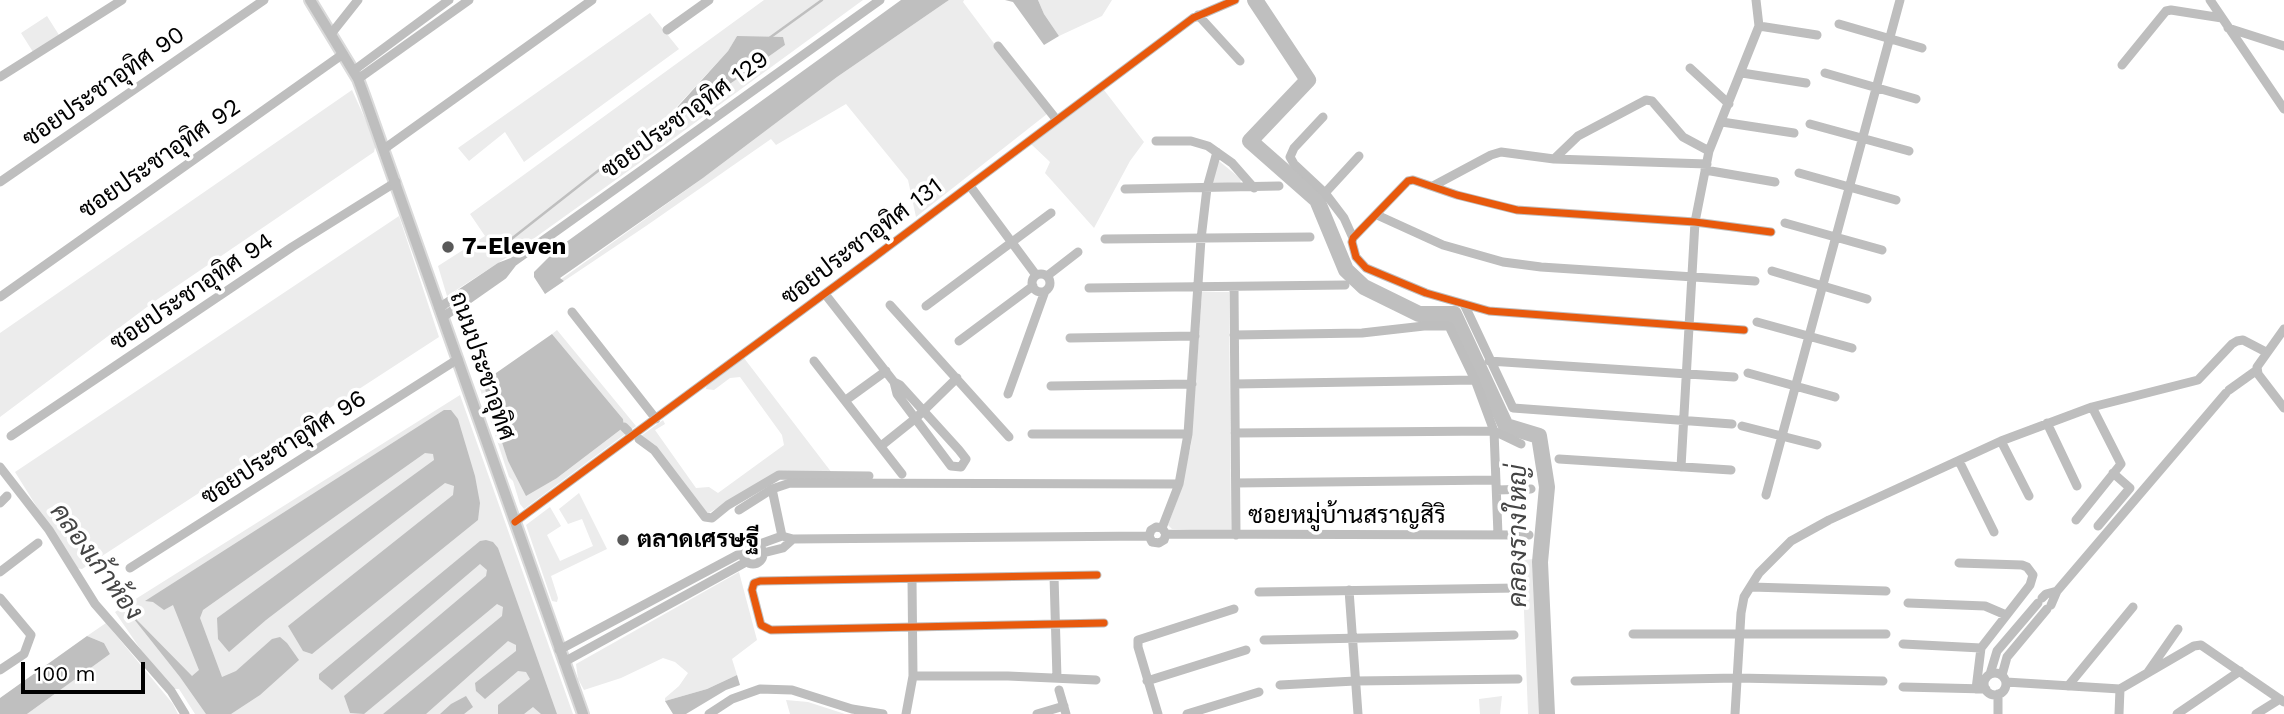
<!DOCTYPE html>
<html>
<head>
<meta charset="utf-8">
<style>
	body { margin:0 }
	#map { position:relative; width:2284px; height:714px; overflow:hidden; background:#fff; font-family:"Work Sans",sans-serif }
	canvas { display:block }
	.scale { position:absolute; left:21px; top:662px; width:124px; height:32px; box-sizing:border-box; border:4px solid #000; border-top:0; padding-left:9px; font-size:21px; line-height:24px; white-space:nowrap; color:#000; -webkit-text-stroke:5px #fff; paint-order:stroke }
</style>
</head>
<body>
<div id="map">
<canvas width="2284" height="714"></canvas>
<div class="scale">100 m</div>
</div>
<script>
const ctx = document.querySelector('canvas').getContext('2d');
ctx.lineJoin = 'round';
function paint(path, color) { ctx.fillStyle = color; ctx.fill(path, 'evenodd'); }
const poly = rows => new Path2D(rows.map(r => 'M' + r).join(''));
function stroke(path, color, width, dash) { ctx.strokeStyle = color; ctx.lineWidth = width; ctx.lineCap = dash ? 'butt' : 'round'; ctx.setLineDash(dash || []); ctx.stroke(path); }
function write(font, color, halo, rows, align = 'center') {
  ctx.font = font + ' "Work Sans",Sarabun,sans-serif'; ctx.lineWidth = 7; ctx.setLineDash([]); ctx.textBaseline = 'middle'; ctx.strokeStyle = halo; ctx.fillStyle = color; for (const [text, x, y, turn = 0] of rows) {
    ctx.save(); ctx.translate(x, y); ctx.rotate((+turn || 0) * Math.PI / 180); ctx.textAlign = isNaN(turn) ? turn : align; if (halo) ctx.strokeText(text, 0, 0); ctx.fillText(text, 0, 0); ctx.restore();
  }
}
paint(poly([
	[764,0,863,0,670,141,515,252,447,296,438,266,485,236,470,214],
	[737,36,785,45,652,139,643,137,670,114,728,51],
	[949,0,964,0,963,2,1047,114,916,217,908,180,846,104,776,145,771,139,646,226,564,281,560,280,703,178,837,77],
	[1038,0,1112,0,1102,16,1059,36,1044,14],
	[650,13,679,49,524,162,505,132,469,161,458,148],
	[47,16,59,35,33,52,21,33],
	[352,90,376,143,374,152,155,301,0,417,0,333],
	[1104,90,1144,142,1130,161,1094,228,1045,173,1050,162,1031,144],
	[1219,161,1241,179,1240,184,1215,185,1213,182,1213,174],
	[399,216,439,337,82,569,75,568,15,472],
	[1202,292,1229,292,1231,532,1172,529,1168,525,1179,495,1191,445],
	[557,330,636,426,524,509,520,504,513,481,509,477,478,383,496,371,486,380,508,461,517,476,557,478,624,427,623,419,552,334],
	[744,358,832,473,780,472,707,514,655,445,641,436,663,420,665,424,655,430,696,488,709,487,718,493,784,445,782,435,740,377,730,378,714,390,706,389,707,384],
	[460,395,573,714,195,714,179,689,173,689,141,650,115,612],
	[579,493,607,549,551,576,558,598,557,602,552,601,526,525,550,507,561,526,547,535,560,561,593,546,582,519,568,524,559,509],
	[1535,559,1541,714,1528,714,1522,560],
	[739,572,757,640,732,659,737,675,707,689,665,701,665,698,679,686,688,673,675,662,663,658,621,678,584,690,578,679,576,664],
	[106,623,173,704,178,714,27,714,110,654,104,643,87,636],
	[1502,696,1500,714,1480,714,1479,699],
	[786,700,808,702,845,714,790,714]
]), '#ececec');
paint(poly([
	[901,0,949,0,837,77,703,178,560,278,564,281,545,294,534,277,534,272,558,248],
	[1005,0,1038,0,1044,14,1059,36,1044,45,1013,2],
	[737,36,783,37,785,45,652,139,642,136,671,114,728,51],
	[552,334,623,419,624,427,557,478,526,496,508,461,485,389,486,380],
	[444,410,451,410,458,419,475,476,480,503,478,520,312,654,303,651,288,626,453,495,454,486,445,483,266,620,229,652,218,639,217,618,434,460,433,454,425,453,203,610,200,618,222,677,236,671,272,639,280,637,287,643,299,660,260,695,231,714,206,714,180,677,130,614,137,608,137,620,192,676,199,670,173,605,164,610,153,602,145,601],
	[486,540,493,542,498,548,557,714,541,714,533,707,524,714,498,714,498,705,530,679,526,672,518,671,485,699,476,691,475,683,516,651,516,645,508,641,426,714,383,714,502,616,503,607,497,604,364,714,350,713,344,696,486,576,487,570,480,564,332,690,319,679,319,674,480,541],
	[87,636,104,643,110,654,27,714,0,714,0,698],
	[737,675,740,685,726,690,686,714,673,714,665,701,707,689],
	[466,696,473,707,464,714,440,714,451,704]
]), '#bfbfbf');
stroke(poly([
	[768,39,822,0],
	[510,240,655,126]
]), '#bfbfbf', 2.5);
stroke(poly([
	[624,427,628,431],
	[639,439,654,450,705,517,712,518,728,505,779,475,869,476],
	[0,467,49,530,95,604,171,691,185,714]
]), '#bfbfbf', 9);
stroke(poly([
	[1255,0,1308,80,1250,141,1317,200,1346,270,1364,287,1419,314,1454,314,1506,426,1539,436,1547,487,1540,562,1547,714]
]), '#bfbfbf', 16);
const major = poly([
	[310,0,358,79,364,95,583,714]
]);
stroke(major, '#dbdbdb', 14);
stroke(poly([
	[2210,0,2284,109],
	[1198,15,1240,61],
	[1839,24,1922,48],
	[1759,26,1817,35],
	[2228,28,2284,46],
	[667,30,709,0],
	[331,34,358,0],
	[998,46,1056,119],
	[2122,65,2166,11,2171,10,2222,18],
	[1690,68,1729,104],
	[353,71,449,0],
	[1742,73,1806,83],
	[1825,73,1916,99],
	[0,77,122,0],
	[358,79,469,0],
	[1323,117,1294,148,1290,157,1294,164,1325,193,1344,218,1353,238],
	[1722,122,1794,133],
	[1810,124,1909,151],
	[1156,141,1191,141,1208,146,1232,163,1254,188],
	[384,149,592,0],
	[1554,159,1578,136,1646,100,1652,101,1683,137,1709,151],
	[1705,170,1775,182],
	[1799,173,1896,200],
	[0,182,264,0],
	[970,186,1036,275],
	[1433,186,1491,155,1501,152,1554,159,1707,164],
	[1125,189,1279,186],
	[1325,193,1359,156],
	[1377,215,1443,245,1503,262,1541,267,1755,281],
	[1785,223,1882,250],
	[1105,239,1310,237],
	[1772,271,1867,299],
	'1032 283a9 9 0 1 1 18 0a9 9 0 1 1-18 0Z',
	[1047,276,1078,252],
	[1234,287,1236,535],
	[1089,288,1345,285],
	[825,294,894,382,900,385,959,450,966,459,961,467,951,466,897,394,894,382],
	[0,297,343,54],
	[1464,304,1513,408,1732,424],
	[890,305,1009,437],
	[926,306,1051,213],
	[439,308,500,267,513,262,880,0],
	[572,312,656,419],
	[443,317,503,275,513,262],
	[1757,322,1852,348],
	[2284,329,2257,367,2258,374,2284,408],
	[1744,330,1489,311,1426,293,1366,268,1356,257,1352,242,1353,238,1408,181,1413,180,1457,195,1517,210,1695,222,1771,232],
	[1234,335,1362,333,1424,326,1449,326,1475,380,1494,431,1498,535],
	[1070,338,1195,336],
	[959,341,1033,286],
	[814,361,902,474],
	[1489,361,1734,377],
	[1748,373,1835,397],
	[1235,384,1475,380],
	[1051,386,1192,384],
	[2229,390,2257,370],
	[1008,394,1045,291],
	[846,400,886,371],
	[2047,423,2077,486],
	[1742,426,1817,445],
	[1235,433,1494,431,1521,444],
	[1032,434,1188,434],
	[11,436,292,247,396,182],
	[2001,441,2029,496],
	[881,446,916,418,957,378],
	[1559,459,1731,470],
	[1959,461,1994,532],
	[1681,467,1695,222,1709,151,1759,26,1756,0],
	[1236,483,1496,480],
	[772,489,782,536],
	[1497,490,1531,489],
	[1766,495,1900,0],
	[0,503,7,496],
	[739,510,772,489,790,483,1179,484],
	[2076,520,2121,464,2092,407],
	[515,522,873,258,1193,18,1235,0],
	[2098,526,2130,488,2113,473],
	[1162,528,1179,484,1188,434,1201,239,1207,188,1217,152],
	[1166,534,1529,535],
	'743 554a10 10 0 1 1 20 0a10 10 0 1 1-20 0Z',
	[757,545,782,536,793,539,1149,536,1152,542,1159,543,1164,540,1166,534,1162,528,1156,527,1151,530,1149,536],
	[763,553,783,548,793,539],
	[1959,563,2022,565,2027,567,2033,575,2030,585,1981,648,1976,689],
	[130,568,458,359],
	[0,572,38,543],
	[1097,575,760,581,754,583,752,590,761,625,771,630,1104,623],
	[1054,576,1057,678],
	[1751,587,1886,591],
	[1349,590,1358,714],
	[1259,592,1517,588],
	[0,598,31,635,24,654,0,670],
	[2042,598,2046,594,2057,591],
	[1908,603,1985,606,2006,615],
	[2051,605,2057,591,2226,393],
	[1633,634,1886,634],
	[1264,640,1514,635],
	[1903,644,1981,648],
	[559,650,743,552],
	[564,662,746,562],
	[2148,672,2178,629],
	'1984 684a11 11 0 1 1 22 0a11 11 0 1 1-22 0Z',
	[1990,674,1997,651,2038,603],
	[2002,675,2007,657,2047,609],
	[913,676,1008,676,1096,680],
	[1147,681,1246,650],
	[1575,681,1737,678,1883,681],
	[2006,682,2120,689,2119,714],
	[1280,685,1355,681,1518,679],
	[2068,686,2133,607],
	[1903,687,1986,689],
	[2120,689,2194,646,2201,645,2284,702],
	[1059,690,1066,714],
	[1998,694,1998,714],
	[709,714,732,699,760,689,792,690,852,709,883,714],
	[906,714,913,676,912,579],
	[1037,714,1064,706],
	[1158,714,1138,647,1138,640,1234,609],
	[1187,714,1259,692],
	[1735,714,1741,613,1744,597,1759,573,1791,541,1829,520,2001,441,2092,407,2198,380,2232,344,2237,341,2243,340,2266,352],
	[2177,714,2240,671],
	[2256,714,2280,699]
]), '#bebebe', 9);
stroke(major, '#bebebe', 10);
stroke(poly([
	[1744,330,1489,311,1426,293,1366,268,1356,257,1352,242,1353,238,1408,181,1413,180,1457,195,1517,210,1695,222,1771,232],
	[515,522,873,258,1193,18,1235,0],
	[1097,575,760,581,754,583,752,590,761,625,771,630,1104,623]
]), '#e8590c', 7);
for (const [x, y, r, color] of [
	[448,247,7,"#595959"],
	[623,540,7,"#595959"]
]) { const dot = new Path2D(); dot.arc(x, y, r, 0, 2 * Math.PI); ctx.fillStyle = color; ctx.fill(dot); stroke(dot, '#fff', 2.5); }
write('24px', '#000', '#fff', [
	["ซอยประชาอุทิศ 90",104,87,-35],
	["ซอยประชาอุทิศ 129",685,115,-36],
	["ซอยประชาอุทิศ 92",160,159,-35],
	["ซอยประชาอุทิศ 131",862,242,-37],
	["ซอยประชาอุทิศ 94",192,292,-34],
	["ถนนประชาอุทิศ",482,366,71],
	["ซอยประชาอุทิศ 96",284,448,-33],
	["ซอยหมู่บ้านสราญสิริ",1347,516]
]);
write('bold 24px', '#000', '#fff', [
	["7-Eleven",462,247],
	["ตลาดเศรษฐี",637,540]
], 'left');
write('italic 26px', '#444', '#fff', [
	["คลองรางใหญ่",1518,536,-90],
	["คลองเก้าห้อง",96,562,54]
]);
</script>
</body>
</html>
